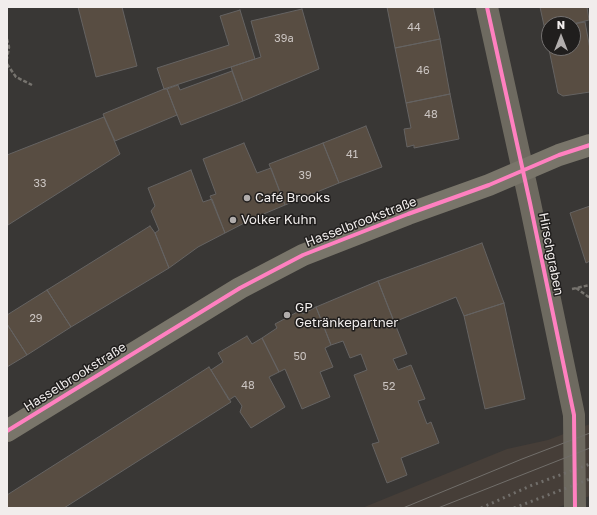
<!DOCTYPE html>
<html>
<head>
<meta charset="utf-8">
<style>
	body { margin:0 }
	#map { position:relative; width:597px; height:515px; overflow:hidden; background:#393735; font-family:"Golos Text",sans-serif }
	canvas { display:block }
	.frame { position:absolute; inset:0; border:8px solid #f1edec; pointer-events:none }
	.north { position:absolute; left:541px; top:16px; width:40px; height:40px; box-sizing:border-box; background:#201e1d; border:1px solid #747170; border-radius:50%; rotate:0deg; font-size:11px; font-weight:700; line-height:16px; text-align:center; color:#f1edec }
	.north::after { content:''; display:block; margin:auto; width:14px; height:18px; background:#b1adac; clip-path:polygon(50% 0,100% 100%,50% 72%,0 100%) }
</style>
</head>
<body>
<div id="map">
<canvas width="597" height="515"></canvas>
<div class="frame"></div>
<div class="north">N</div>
</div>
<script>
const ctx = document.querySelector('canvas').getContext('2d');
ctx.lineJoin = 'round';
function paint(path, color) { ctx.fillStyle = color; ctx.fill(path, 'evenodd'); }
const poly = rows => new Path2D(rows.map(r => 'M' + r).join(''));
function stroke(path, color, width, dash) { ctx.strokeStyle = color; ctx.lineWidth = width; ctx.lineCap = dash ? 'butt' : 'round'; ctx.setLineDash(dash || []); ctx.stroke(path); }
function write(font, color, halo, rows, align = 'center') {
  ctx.font = font + ' "Golos Text",sans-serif'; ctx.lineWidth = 3; ctx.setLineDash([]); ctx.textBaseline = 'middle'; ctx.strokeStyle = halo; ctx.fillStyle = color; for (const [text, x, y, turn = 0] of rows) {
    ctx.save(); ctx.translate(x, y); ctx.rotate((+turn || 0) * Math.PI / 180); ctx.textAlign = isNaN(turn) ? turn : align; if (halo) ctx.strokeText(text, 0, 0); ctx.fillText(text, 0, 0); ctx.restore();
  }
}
paint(poly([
	[590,424,590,496,556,508,362,508,507,449,548,440]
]), '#463e38');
const building = poly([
	[78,7,122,7,137,66,96,77,78,7],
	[387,7,433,7,440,39,395,48,387,7],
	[540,7,587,7,589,20,573,24,549,24,549,29,545,30,540,7],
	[302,9,319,69,243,101,231,67,261,57,251,21,302,9],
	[240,10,255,59,164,89,157,68,229,45,220,16,240,10],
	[585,22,590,49,590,92,563,96,558,93,545,30,549,29,549,48,573,48,573,24,585,22],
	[440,39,450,94,406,103,395,48,440,39],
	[232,71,243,101,181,125,167,89,178,85,180,90,232,71],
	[164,89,167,89,177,115,115,141,103,114,164,89],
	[450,94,459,139,414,148,414,145,407,147,404,129,411,128,406,103,450,94],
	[104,117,120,154,8,225,7,155,104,117],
	[366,126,382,167,339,183,323,143,366,126],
	[244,143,257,173,271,168,285,205,254,218,225,233,210,196,216,194,203,159,244,143],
	[323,143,339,183,285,205,269,164,323,143],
	[191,170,203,202,212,199,225,233,198,247,169,268,155,233,159,230,151,211,155,206,148,188,191,170],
	[590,206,590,261,586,263,570,213,590,206],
	[150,226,155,233,169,268,71,327,47,290,150,226],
	[482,243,504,303,464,316,456,297,394,322,378,281,482,243],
	[378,281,407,354,393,359,398,370,411,365,425,399,418,401,427,424,431,422,439,443,401,458,407,475,387,483,372,444,379,442,354,375,367,370,361,354,350,358,343,341,331,345,316,307,378,281],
	[47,290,71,327,27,355,7,324,7,315,47,290],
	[504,303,525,399,485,409,464,316,504,303],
	[316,307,331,345,325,348,333,367,320,372,330,397,302,409,285,369,279,372,262,338,277,328,275,324,301,310,303,314,316,307],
	[7,324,27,355,7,367,7,324],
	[247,336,252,344,262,338,279,372,269,377,285,407,251,428,240,412,242,406,235,396,229,400,211,370,223,362,218,353,247,336],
	[209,367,231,402,64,508,7,508,7,495,209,367]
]);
paint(building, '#584d42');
stroke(building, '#656362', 1);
stroke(poly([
	[7,39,9,47,7,59],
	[7,64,16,77,32,85],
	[576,288,590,298],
	[572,289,590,285]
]), '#76736e', 2.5, [4, 2]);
stroke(poly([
	[487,7,530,203,574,415,575,508]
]), '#6e6a60', 22);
stroke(poly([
	[7,431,240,288,303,255,408,214,489,185,559,155,590,145]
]), '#79756a', 22);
stroke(poly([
	[403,508,522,459,590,433],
	[438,508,590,448]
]), '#716e6a', 1);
stroke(poly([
	[481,508,530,486,590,464],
	[514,508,590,479]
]), '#716e6a', 3, [2, 4]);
stroke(poly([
	[487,7,530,203,574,415,575,508],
	[7,431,240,288,303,255,408,214,489,185,559,155,590,145]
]), '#ff80c0', 4);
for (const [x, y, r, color] of [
	[247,198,4,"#b1adac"],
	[233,220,4,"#b1adac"],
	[287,315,4,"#b1adac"]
]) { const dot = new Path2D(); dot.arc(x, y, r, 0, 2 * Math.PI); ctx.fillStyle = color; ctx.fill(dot); stroke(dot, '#201e1d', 1.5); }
write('11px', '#cbc5c2', null, [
	["44",414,28],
	["39a",284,39],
	["46",423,71],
	["48",431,115],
	["41",352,155],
	["39",305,176],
	["33",40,184],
	["29",36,319],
	["50",300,357],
	["48",248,386],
	["52",389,387]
]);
write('13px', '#f1edec', '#201e1d', [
	["Café Brooks",255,198],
	["Volker Kuhn",241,220],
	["GP",295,308],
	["Getränkepartner",295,323]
], 'left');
write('13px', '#f1edec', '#201e1d', [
	["Hasselbrookstraße",361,222,-21],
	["Hirschgraben",551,254,79],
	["Hasselbrookstraße",75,377,-32]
]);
</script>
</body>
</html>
